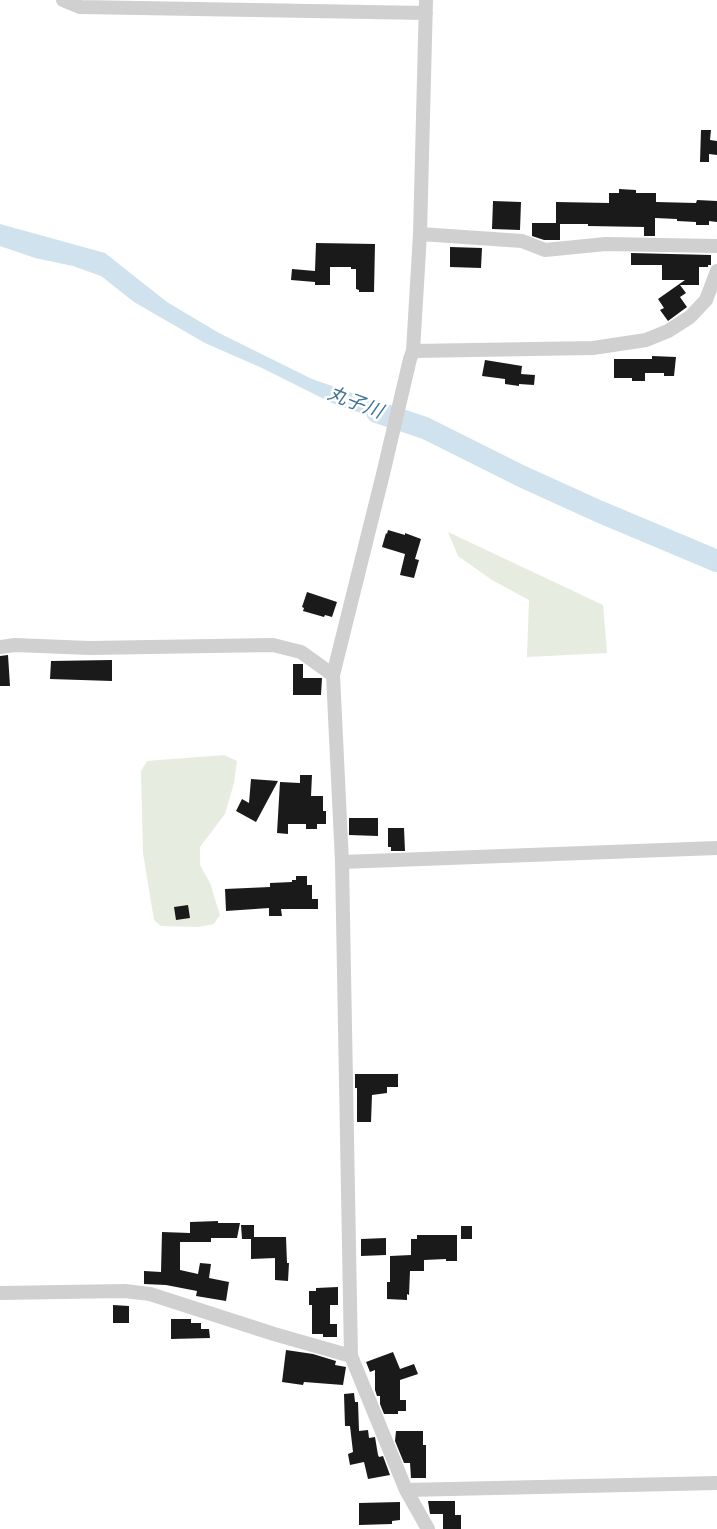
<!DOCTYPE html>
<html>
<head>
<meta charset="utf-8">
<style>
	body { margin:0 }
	canvas { display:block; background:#fff }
</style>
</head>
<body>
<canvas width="717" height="1529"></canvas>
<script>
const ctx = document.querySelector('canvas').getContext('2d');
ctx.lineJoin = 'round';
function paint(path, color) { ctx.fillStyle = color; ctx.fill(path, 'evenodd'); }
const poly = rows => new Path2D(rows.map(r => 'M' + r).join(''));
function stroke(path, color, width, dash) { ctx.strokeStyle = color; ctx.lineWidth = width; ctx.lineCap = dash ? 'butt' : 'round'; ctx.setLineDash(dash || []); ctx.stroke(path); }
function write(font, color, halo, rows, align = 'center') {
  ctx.font = font + ' "PT Sans Narrow","Noto Sans JP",sans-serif'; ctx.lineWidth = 5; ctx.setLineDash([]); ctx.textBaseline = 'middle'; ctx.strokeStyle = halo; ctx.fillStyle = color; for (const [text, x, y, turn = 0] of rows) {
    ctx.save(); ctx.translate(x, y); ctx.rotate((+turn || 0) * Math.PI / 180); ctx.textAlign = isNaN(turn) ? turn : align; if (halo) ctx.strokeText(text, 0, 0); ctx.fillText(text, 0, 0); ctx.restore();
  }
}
paint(poly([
	[448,532,603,605,607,653,527,657,529,600,492,580,458,556],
	[224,755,237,761,234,783,225,814,200,847,200,865,210,883,220,915,214,924,198,927,161,926,154,920,143,853,141,771,147,761]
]), '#e6ecdf');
paint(poly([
	[0,224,105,253,167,302,219,333,312,379,409,413,405,429,332,403,262,368,205,343,134,302,101,276,73,266,35,258,0,246]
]), '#cfe2ee');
stroke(poly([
	[377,412,425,428,521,476,598,511,717,561]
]), '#cfe2ee', 22);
paint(poly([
	[701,130,711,130,710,140,717,141,717,155,709,154,709,162,700,162],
	[619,189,636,190,636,193,656,193,656,202,696,203,697,200,717,201,717,222,709,221,709,225,696,225,696,222,677,221,677,219,655,218,655,236,644,236,644,227,588,226,588,224,560,224,560,240,544,240,532,236,532,223,556,223,556,202,609,203,609,193,619,193],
	[493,201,521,202,520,230,492,229],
	[316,243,375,244,374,292,359,292,359,290,356,289,356,269,351,269,351,267,330,267,330,285,315,285,315,282,291,280,292,269,315,271],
	[450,247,482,248,481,268,450,267],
	[631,253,711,255,711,265,708,265,708,267,699,267,699,285,680,285,686,293,680,297,687,307,668,321,660,310,664,308,658,299,685,280,662,280,662,265,631,265],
	[652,356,676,357,674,376,664,376,664,373,645,373,645,381,632,381,632,378,614,378,614,359,652,359],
	[485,360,522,366,521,374,535,375,534,385,519,384,519,386,505,384,505,379,482,376],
	[388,530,405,535,405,533,421,539,415,559,419,560,414,578,400,575,405,554,382,547,386,533,387,534],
	[307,592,337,602,332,617,325,615,324,617,303,611,304,608,302,607],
	[8,655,10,686,0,686,0,656],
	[112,660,112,681,50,679,51,661],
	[293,664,303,664,303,678,322,678,321,695,293,695],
	[300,775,312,775,311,796,323,796,323,811,326,811,326,824,317,824,317,829,306,829,306,824,288,824,288,834,277,833,280,782,300,783],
	[251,779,278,781,256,822,236,811,242,799,249,803],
	[349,818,378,818,378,836,349,835],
	[388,828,404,828,405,851,391,851,391,847,388,847],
	[296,876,307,876,307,885,312,885,312,899,318,899,318,909,281,909,282,916,269,916,269,908,226,911,225,889,270,887,270,883,292,882,292,880,296,880],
	[188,905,190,918,176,920,174,907],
	[355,1074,398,1074,398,1087,387,1087,387,1093,372,1095,371,1122,357,1122,357,1088,355,1088],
	[218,1221,218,1223,240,1223,237,1238,211,1238,211,1242,180,1242,180,1270,198,1274,200,1263,211,1264,209,1278,229,1282,226,1301,196,1296,197,1291,166,1285,144,1284,144,1271,161,1272,162,1232,190,1233,190,1222],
	[241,1225,254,1225,254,1237,286,1237,287,1263,289,1263,288,1281,275,1280,275,1258,251,1259,251,1239,242,1239],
	[461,1226,472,1226,472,1239,461,1239],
	[417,1235,457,1235,457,1261,446,1261,446,1259,424,1260,424,1271,410,1271,409,1295,407,1294,407,1300,387,1299,387,1282,390,1282,390,1256,411,1255,411,1239,417,1239],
	[386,1238,386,1255,361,1256,361,1239],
	[338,1287,338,1305,330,1305,330,1324,337,1324,337,1337,323,1337,323,1334,312,1334,312,1305,309,1305,309,1291,316,1291,316,1288],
	[113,1305,129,1306,129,1323,113,1323],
	[171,1319,191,1319,191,1323,201,1323,201,1329,209,1329,210,1338,171,1339],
	[286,1350,313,1354,336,1361,335,1365,346,1367,343,1385,304,1382,303,1385,282,1382],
	[393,1352,400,1369,414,1364,418,1374,400,1380,400,1400,406,1400,406,1411,398,1411,398,1414,384,1414,380,1404,380,1396,377,1396,375,1390,375,1370,370,1372,366,1362],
	[354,1393,355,1402,358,1402,359,1431,368,1430,369,1438,375,1437,378,1455,379,1457,383,1456,390,1475,368,1479,364,1462,350,1465,348,1454,353,1452,350,1426,345,1426,344,1394],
	[396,1431,423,1431,423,1445,426,1445,426,1478,411,1478,410,1463,404,1463,395,1441],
	[428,1501,455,1501,455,1515,461,1515,461,1529,443,1529,443,1514,430,1514],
	[400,1502,400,1520,392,1521,392,1524,359,1525,359,1503]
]), '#1a1a1a');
stroke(poly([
	[63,0,80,7,426,13],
	[426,0,420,234,413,351,410,359,383,474,333,675,342,862,351,1356,406,1490,428,1529],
	[420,234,522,241,545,250,606,244,717,246],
	[413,351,593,348,646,340,668,331,690,317,706,300,717,271],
	[0,647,15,645,89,648,273,645,301,652,333,675],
	[342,862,717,848],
	[0,1293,125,1291,150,1294,274,1334,351,1356],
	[406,1490,717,1483]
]), '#d0d0d0', 14);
write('italic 19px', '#3f7597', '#fff', [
	["丸子川",355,403,21]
]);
</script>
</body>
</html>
